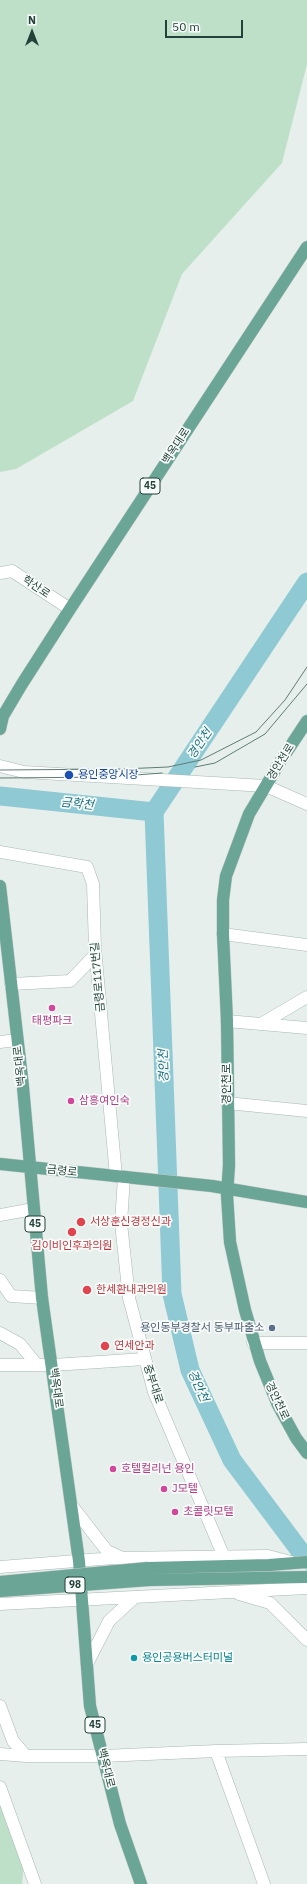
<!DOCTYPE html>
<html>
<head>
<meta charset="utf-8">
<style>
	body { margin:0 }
	#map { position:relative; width:307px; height:1884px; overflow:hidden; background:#e6efeb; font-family:"IBM Plex Sans",sans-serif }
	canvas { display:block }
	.north { position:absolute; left:12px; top:12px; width:40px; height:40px; -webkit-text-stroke:3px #f7fbf9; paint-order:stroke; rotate:0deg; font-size:11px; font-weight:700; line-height:16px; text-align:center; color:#24423a }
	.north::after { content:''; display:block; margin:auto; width:14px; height:18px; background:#24423a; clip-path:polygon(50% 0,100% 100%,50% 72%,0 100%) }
	.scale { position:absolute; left:165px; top:20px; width:78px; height:18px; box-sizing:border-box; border:2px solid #24423a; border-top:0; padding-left:5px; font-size:12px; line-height:14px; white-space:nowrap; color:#24423a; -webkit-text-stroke:3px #f7fbf9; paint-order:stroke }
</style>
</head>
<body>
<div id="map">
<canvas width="307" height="1884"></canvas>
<div class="north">N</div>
<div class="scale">50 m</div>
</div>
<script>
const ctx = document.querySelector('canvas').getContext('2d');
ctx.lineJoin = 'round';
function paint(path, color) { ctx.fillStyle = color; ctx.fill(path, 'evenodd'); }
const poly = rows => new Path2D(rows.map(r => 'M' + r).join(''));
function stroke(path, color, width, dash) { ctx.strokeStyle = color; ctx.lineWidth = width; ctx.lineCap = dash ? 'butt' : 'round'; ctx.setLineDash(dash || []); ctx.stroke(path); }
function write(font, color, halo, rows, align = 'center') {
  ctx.font = font + ' "IBM Plex Sans","Noto Sans KR",sans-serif'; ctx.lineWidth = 3.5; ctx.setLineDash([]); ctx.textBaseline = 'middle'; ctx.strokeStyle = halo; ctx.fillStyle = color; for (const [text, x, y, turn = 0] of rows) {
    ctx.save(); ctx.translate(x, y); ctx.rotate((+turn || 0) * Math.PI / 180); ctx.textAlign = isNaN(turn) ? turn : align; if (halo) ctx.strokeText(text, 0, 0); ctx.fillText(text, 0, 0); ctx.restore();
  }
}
paint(poly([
	[0,0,307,0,307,64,282,163,182,274,133,401,16,469,0,472],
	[0,1799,24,1863,22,1884,0,1884]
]), '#bfe0c8');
stroke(poly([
	[307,582,154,812,172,1294,190,1370,232,1460,307,1560],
	[0,796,154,812]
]), '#8ec9d4', 19);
const minor = poly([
	[0,573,12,571,70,609],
	[0,766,24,772,266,786,307,804],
	[0,852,87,867,93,884,95,948,116,1176],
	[223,934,307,945],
	[11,984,70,981,95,955],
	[227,1021,307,1028],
	[261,1024,307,997],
	[0,1042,17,1040],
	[227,1103,307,1111],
	[124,1177,121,1223,129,1298,154,1392,224,1557],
	[0,1215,33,1209],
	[0,1280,11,1296,42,1298],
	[0,1333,20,1344,37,1365],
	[253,1343,307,1343],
	[0,1365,53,1365,145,1359],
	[72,1506,107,1551,120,1557],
	[0,1567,114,1558,268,1556,291,1562],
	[239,1594,270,1603,307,1640],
	[0,1604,307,1588],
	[87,1664,109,1621,135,1597],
	[0,1706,13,1741,26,1756],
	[216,1751,307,1749],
	[0,1754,26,1756,103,1756,216,1751,264,1884],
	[0,1787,35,1884]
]);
const major = poly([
	[307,721,280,762,249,814,226,876,223,900,223,934,227,1021,229,1165,227,1195,230,1242,245,1310,260,1361,278,1405,296,1438,307,1453],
	[0,729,3,716,22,684,70,609,307,247],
	[0,886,23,1087,42,1298,79,1561,90,1706,120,1824,141,1884],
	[0,1164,212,1186,307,1202],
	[148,1568,269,1565,307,1562],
	[149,1580,307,1577]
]);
stroke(minor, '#a8b8b2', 13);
stroke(major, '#c2cac8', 13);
stroke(minor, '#fff', 12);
stroke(major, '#6aa596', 12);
stroke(poly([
	[195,767,215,763,265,734,307,684],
	[0,770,122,769,168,767,201,760,256,732,285,700,307,667],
	[0,778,109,777,162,773]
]), '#5f7d75', 1);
const majorBridge = poly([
	[0,1582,148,1568],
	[0,1591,149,1580]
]);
stroke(majorBridge, '#c2cac8', 13, []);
stroke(majorBridge, '#6aa596', 12);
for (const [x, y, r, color] of [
	[69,775,5,"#1a4fb4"],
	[52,1008,4,"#d1479c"],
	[71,1101,4,"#d1479c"],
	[81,1222,5,"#e0444e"],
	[72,1232,5,"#e0444e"],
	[87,1290,5,"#e0444e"],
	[272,1328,4,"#5c6f8a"],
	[105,1346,5,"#e0444e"],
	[113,1469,4,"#d1479c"],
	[164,1489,4,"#d1479c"],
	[175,1512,4,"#d1479c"],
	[134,1658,4,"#0f9aa8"]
]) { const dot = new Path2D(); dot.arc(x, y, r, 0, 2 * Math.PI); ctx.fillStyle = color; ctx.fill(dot); stroke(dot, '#f7fbf9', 1.5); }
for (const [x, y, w] of [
	[150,486,20],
	[35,1224,20],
	[75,1585,20],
	[95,1725,20]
]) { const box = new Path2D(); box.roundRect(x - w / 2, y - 8, w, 16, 3); ctx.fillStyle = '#f7fbf9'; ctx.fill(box); stroke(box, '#24423a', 1); }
write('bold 10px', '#24423a', null, [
	["45",150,486],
	["45",35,1224],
	["98",75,1585],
	["45",95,1725]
]);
write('11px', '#24423a', '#f7fbf9', [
	["백옥대로",176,446,-57],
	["학산로",36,587,34],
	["경안천로",281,762,-58],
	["금령로117번길",98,977,-95],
	["백옥대로",20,1066,-97],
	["경안천로",227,1084,-90],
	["금령로",62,1171,6],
	["중부대로",153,1384,72],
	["백옥대로",56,1388,82],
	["경안천로",277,1401,65],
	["백옥대로",106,1768,76]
]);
write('11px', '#164399', '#f7fbf9', [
	["용인중앙시장",78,775]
], 'left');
write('11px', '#b23c85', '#f7fbf9', [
	["태평파크",52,1021,"center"],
	["삼흥여인숙",79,1101],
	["호텔컬리넌 용인",121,1469],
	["J모텔",172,1489],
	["초콜릿모텔",183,1512]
], 'left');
write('11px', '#be3a42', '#f7fbf9', [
	["서상훈신경정신과",90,1222],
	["김이비인후과의원",72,1246,"center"],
	["한세환내과의원",96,1290],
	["연세안과",114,1346]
], 'left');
write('11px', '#4e5e75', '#f7fbf9', [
	["용인동부경찰서 동부파출소",264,1328]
], 'right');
write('11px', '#0d838f', '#f7fbf9', [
	["용인공용버스터미널",142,1658]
], 'left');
write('italic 12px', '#1c6f80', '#f7fbf9', [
	["경안천",200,744,-56],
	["금학천",77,804,6],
	["경안천",164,1066,-92],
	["경안천",198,1386,66]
]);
</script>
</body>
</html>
